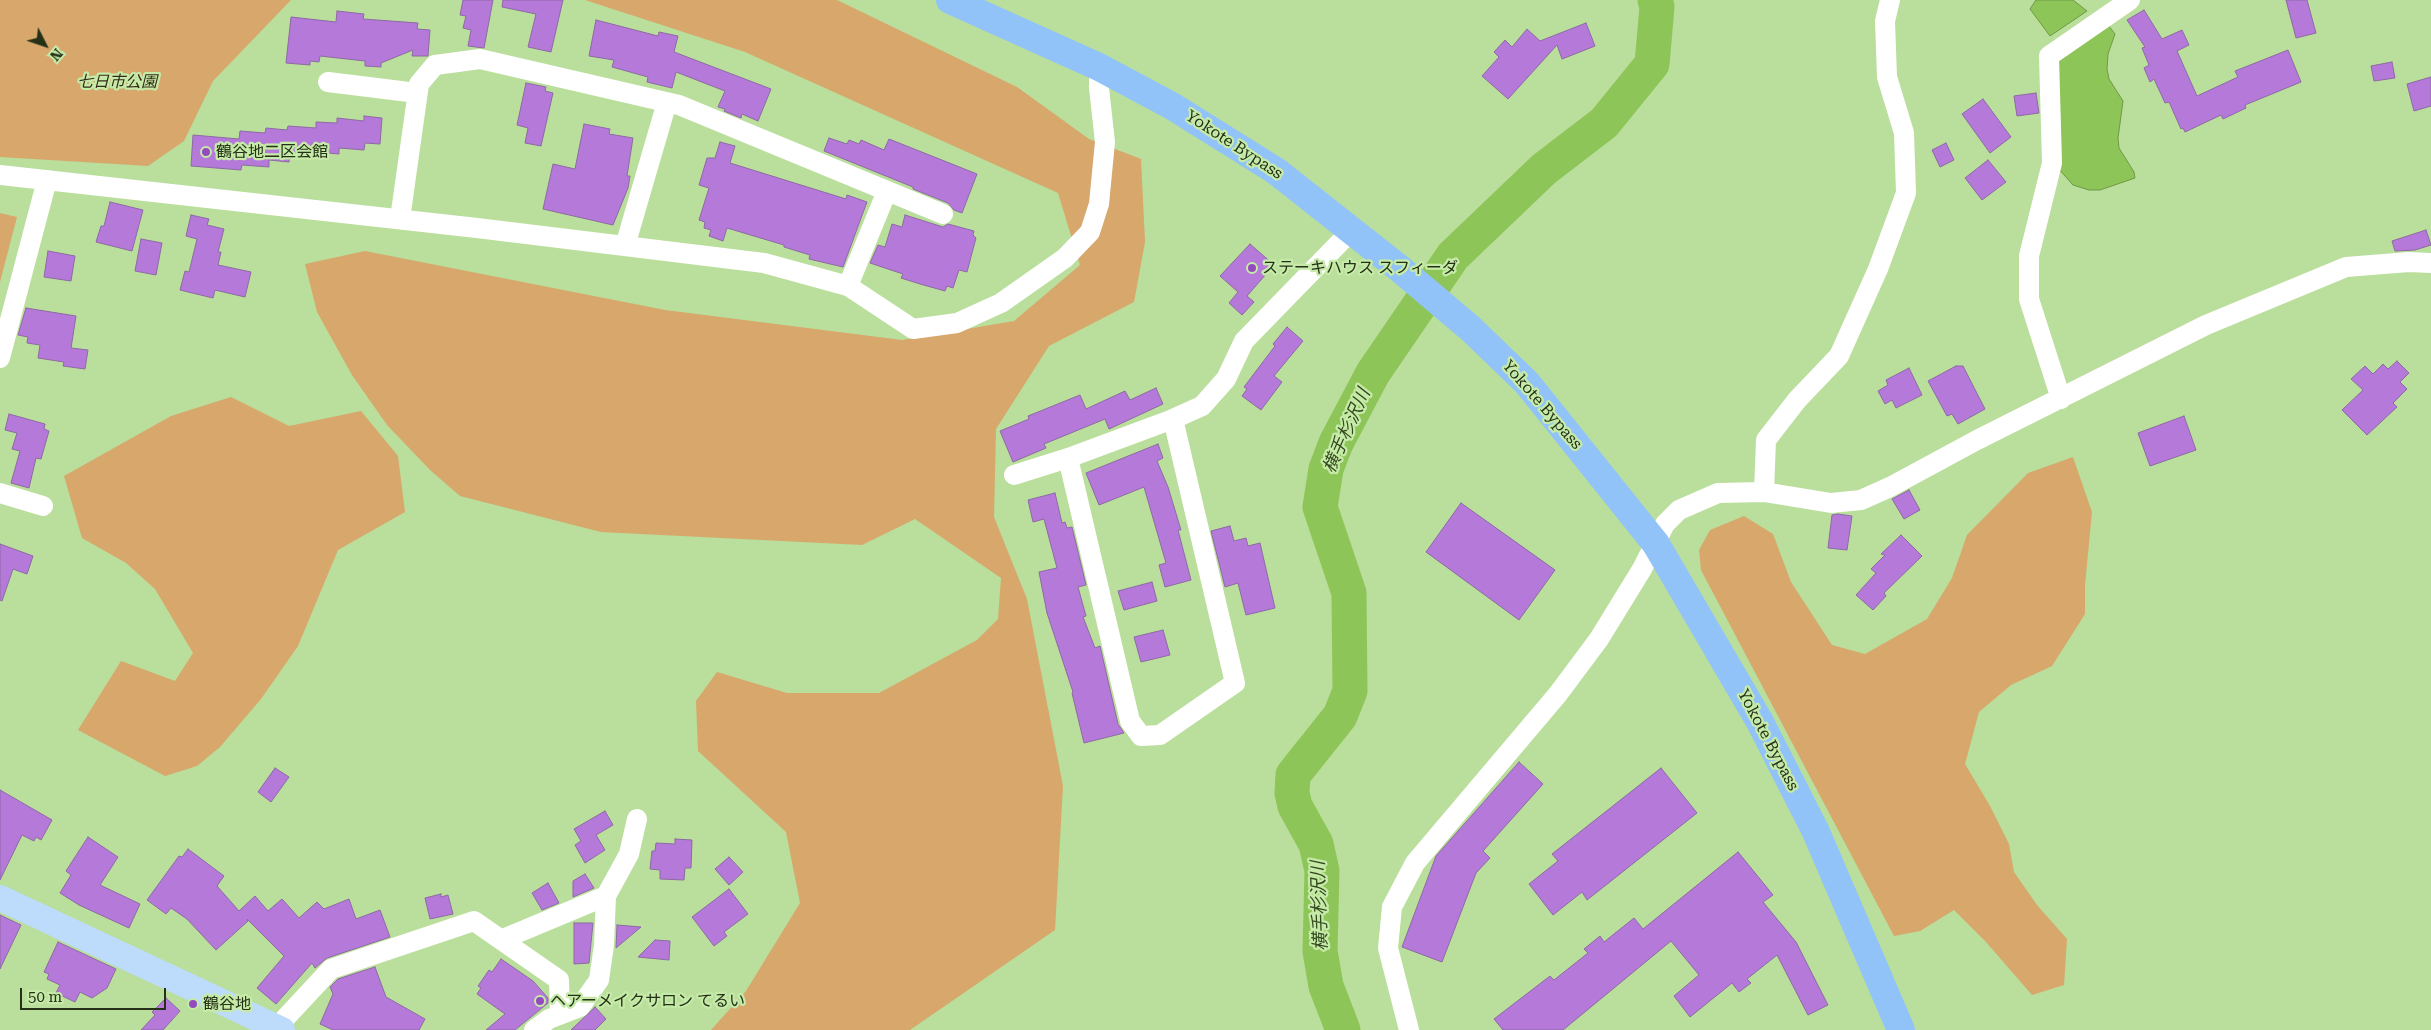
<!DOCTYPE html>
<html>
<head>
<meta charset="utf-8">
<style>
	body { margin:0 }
	#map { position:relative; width:2431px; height:1030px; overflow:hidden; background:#bade9b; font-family:"Roboto Serif",serif }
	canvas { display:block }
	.north { position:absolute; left:20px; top:20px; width:50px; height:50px; -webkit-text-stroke:4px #c6eba8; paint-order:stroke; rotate:131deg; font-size:14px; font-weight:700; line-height:20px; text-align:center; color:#243117 }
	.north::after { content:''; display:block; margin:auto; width:18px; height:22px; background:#243117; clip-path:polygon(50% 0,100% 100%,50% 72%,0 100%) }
	.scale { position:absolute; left:20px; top:988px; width:146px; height:22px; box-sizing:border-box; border:2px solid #243117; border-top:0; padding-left:6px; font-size:15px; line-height:18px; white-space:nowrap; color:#243117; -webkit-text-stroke:4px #c6eba8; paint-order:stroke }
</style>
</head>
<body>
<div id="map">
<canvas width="2431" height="1030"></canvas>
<div class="north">N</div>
<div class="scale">50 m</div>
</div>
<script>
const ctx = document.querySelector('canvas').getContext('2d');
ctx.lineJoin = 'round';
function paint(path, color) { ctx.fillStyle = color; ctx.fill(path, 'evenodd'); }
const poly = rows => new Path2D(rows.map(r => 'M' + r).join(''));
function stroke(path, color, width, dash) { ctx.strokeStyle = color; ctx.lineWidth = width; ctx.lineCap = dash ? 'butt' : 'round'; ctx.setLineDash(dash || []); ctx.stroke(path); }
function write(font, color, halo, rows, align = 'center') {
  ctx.font = font + ' "Roboto Serif","Noto Sans JP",serif'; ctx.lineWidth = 4.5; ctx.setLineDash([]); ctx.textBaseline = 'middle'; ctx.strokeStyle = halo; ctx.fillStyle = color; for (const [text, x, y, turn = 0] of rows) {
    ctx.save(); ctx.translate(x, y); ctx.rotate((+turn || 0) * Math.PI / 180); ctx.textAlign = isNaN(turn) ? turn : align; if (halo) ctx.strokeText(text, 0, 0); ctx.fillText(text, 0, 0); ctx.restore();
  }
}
paint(poly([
	[0,0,291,0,213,81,184,141,148,166,0,157],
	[585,0,837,0,1017,87,1089,139,1141,159,1145,242,1134,302,1049,346,996,429,994,517,1027,599,1063,786,1055,930,910,1030,711,1030,746,991,800,903,786,832,698,751,696,701,717,672,787,693,879,693,977,640,998,619,1001,578,915,519,862,545,601,532,460,496,430,470,387,425,352,375,317,312,305,264,365,251,665,310,902,340,1014,321,1080,265,1058,193,745,52],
	[0,213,17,217,0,282],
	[231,397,289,426,361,411,398,456,405,512,338,550,298,646,261,699,220,747,197,766,165,776,78,730,121,661,175,681,193,653,155,589,126,563,82,538,64,476,171,416],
	[2073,457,2092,512,2085,585,2085,614,2052,666,2011,685,1979,712,1965,764,1990,806,2009,844,2014,872,2037,905,2067,939,2064,985,2032,995,1986,942,1954,910,1920,931,1894,936,1701,570,1699,550,1710,530,1744,516,1773,534,1791,582,1832,645,1865,654,1927,619,1952,578,1967,535,2028,473]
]), '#d7a76c');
const water = poly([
	[2036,0,2073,0,2087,11,2050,36,2030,9,2036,0],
	[2108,25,2115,34,2108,54,2107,69,2109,79,2123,101,2118,138,2119,148,2134,172,2135,178,2100,190,2089,190,2073,185,2057,167,2058,60,2108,25]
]);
paint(water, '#8ec558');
stroke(water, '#6e9944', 1);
stroke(poly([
	[1343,1030,1326,986,1320,951,1322,871,1316,844,1295,806,1292,793,1293,775,1340,716,1350,691,1349,593,1320,507,1326,469,1336,443,1373,373,1453,256,1544,169,1604,123,1652,64,1657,7,1655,0]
]), '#8ec558', 35);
const building = poly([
	[463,0,493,0,484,48,468,46,471,30,463,28,466,16,460,15,463,0],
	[503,0,563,0,551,52,528,47,536,14,502,7,503,0],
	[2286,0,2307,0,2316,33,2296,38,2286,0],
	[2144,10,2162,39,2182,30,2189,45,2177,51,2197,96,2238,77,2235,71,2288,50,2301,82,2245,105,2246,108,2223,119,2221,115,2185,132,2183,128,2181,129,2169,102,2165,103,2154,79,2150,82,2144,68,2149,65,2142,48,2145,47,2127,20,2144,10],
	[337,11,364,14,363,19,418,23,417,29,430,30,428,56,412,56,413,50,381,63,381,67,365,66,365,61,320,56,319,62,310,61,310,65,286,63,291,17,336,22,337,11],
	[596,20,658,36,659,32,678,36,674,52,771,89,758,121,742,114,741,118,724,111,725,109,718,107,725,91,676,72,672,88,647,82,648,77,612,67,614,60,589,56,596,20],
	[1586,23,1595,46,1562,59,1557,45,1508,99,1482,76,1499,57,1494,52,1505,40,1512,47,1527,29,1540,41,1586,23],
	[2392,62,2395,78,2374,81,2371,66,2392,62],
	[2431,77,2431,106,2414,111,2407,84,2431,77],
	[526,83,546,87,545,91,553,93,541,146,525,143,528,128,517,125,526,83],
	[2036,93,2039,113,2017,116,2014,96,2036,93],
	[1983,99,2011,137,1990,153,1962,114,1983,99],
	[364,116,382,118,380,144,365,143,364,150,339,148,339,154,316,152,316,158,290,156,289,162,269,160,269,167,242,165,241,170,191,166,193,135,239,139,240,131,265,133,266,128,287,130,288,126,316,128,316,122,337,123,337,118,364,121,364,116],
	[584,124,610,129,609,134,633,138,627,176,630,176,628,188,613,225,543,209,553,164,575,169,584,124],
	[829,138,847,144,849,140,859,144,861,140,884,150,889,139,977,174,962,213,954,210,948,203,913,189,913,187,824,151,829,138],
	[720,142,735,146,730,163,846,199,847,195,867,202,843,267,809,259,810,255,784,247,784,245,727,228,723,241,709,236,711,230,704,228,705,222,699,220,709,188,699,185,707,158,715,158,720,142],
	[1946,143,1954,160,1940,167,1932,150,1946,143],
	[1988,160,2006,182,1982,200,1965,178,1988,160],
	[110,202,143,210,132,251,96,242,101,226,104,226,110,202],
	[191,215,209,219,207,225,224,229,218,252,221,252,218,265,251,272,245,297,215,290,213,298,180,290,185,271,189,272,197,239,186,236,191,215],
	[905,215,943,227,948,224,974,231,973,235,976,238,967,272,959,270,953,288,947,286,945,291,920,284,901,278,903,274,870,263,878,245,885,247,892,224,902,227,905,215],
	[2426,230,2431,245,2415,250,2395,251,2392,241,2426,230],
	[141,239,162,243,156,275,135,271,141,239],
	[1250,244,1274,265,1247,296,1254,302,1242,315,1229,303,1238,292,1220,276,1250,244],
	[48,251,75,256,71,281,44,277,48,251],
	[26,308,76,316,71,348,88,350,85,369,63,366,64,362,38,358,40,345,27,343,28,337,18,335,26,308],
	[1287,327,1303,341,1274,376,1282,382,1261,410,1242,396,1247,389,1244,387,1275,346,1273,344,1287,327],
	[2397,361,2409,373,2400,382,2407,389,2393,403,2397,407,2367,435,2342,410,2363,390,2351,379,2365,366,2373,374,2383,364,2388,369,2397,361],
	[1956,366,1963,366,1985,409,1958,424,1952,414,1947,416,1928,381,1956,366],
	[1909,368,1922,395,1896,408,1892,400,1885,404,1878,391,1888,385,1886,380,1909,368],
	[1156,388,1163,404,1109,429,1105,419,1044,444,1046,448,1013,462,1000,431,1029,419,1028,416,1080,395,1086,409,1125,391,1130,400,1156,388],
	[9,414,45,424,44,429,49,431,41,459,36,458,29,488,11,483,20,451,12,449,17,433,5,430,9,414],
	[2184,416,2196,450,2150,466,2138,433,2184,416],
	[1158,444,1163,458,1157,461,1168,487,1181,530,1178,530,1191,580,1165,587,1159,565,1166,563,1144,487,1099,505,1086,473,1158,444],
	[1909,490,1920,510,1904,519,1892,499,1909,490],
	[1055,493,1062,523,1065,522,1067,528,1072,527,1086,585,1078,587,1086,616,1083,617,1095,648,1100,646,1118,724,1124,733,1084,743,1072,693,1073,692,1047,613,1039,572,1057,568,1044,519,1033,522,1028,500,1055,493],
	[1461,503,1555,570,1519,620,1426,552,1461,503],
	[1838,514,1852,516,1847,550,1828,548,1832,515,1838,514],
	[1230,526,1234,541,1246,538,1248,546,1260,543,1275,608,1246,615,1238,583,1225,587,1211,531,1230,526],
	[1901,535,1922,556,1884,593,1886,596,1873,610,1856,595,1876,573,1871,569,1885,555,1881,554,1901,535],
	[0,544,33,556,27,574,13,569,2,601,0,600,0,544],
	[1152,582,1157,601,1124,610,1118,591,1152,582],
	[1163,630,1170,655,1141,662,1134,637,1163,630],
	[1519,762,1543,784,1483,851,1490,858,1476,873,1442,962,1402,947,1436,856,1519,762],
	[275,768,289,777,271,802,258,792,275,768],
	[1661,768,1697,813,1587,900,1582,892,1553,915,1529,884,1558,861,1552,854,1661,768],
	[0,790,52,820,41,840,36,837,34,841,22,835,0,880,0,790],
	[605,811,613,825,596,835,605,850,585,863,575,845,581,841,574,829,605,811],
	[88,837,118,857,100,885,140,904,129,928,79,905,60,893,71,875,66,871,88,837],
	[675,839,692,840,691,868,685,868,684,880,660,879,660,870,650,869,652,851,655,851,656,843,675,844,675,839],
	[188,849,224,876,217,886,239,911,255,896,268,911,282,899,299,918,317,902,324,909,349,899,356,919,380,910,390,937,327,958,315,968,312,963,276,1004,257,988,284,956,247,919,248,921,216,950,187,919,171,908,166,914,147,900,179,856,182,857,188,849],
	[1738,852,1773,895,1763,902,1796,942,1828,1005,1808,1015,1777,955,1747,979,1751,983,1739,992,1732,983,1690,1017,1674,996,1699,975,1671,941,1563,1030,1503,1030,1494,1019,1550,976,1554,980,1588,953,1584,949,1600,936,1604,942,1634,918,1643,929,1738,852],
	[729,857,743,872,729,885,715,869,729,857],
	[585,874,594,888,573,897,573,881,585,874],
	[548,883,559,903,542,910,532,893,548,883],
	[729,889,748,914,724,932,727,936,714,946,692,917,729,889],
	[441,894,441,897,448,895,453,914,430,919,425,898,441,894],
	[0,915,21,925,0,969,0,915],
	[574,923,593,923,589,963,574,964,574,923],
	[617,925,641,927,616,948,617,925],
	[655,940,670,941,669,960,638,957,655,940],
	[58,942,116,969,107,988,92,998,80,992,75,1002,56,993,60,985,47,979,49,974,44,972,58,942],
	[501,959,533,981,548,998,548,1003,515,1030,486,1030,505,1014,477,994,481,988,478,986,489,970,492,972,501,959],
	[375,967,386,997,425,1019,419,1030,333,1030,320,1024,333,994,330,987,338,979,375,967],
	[166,998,180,1011,163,1030,141,1030,155,1015,152,1012,166,998],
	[595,1007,606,1019,595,1030,571,1030,595,1007]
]);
paint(building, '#b579da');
stroke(building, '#8d69a4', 1);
stroke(poly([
	[328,82,417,93],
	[0,175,477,228,764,263,848,286,913,329,957,323,1001,303,1065,258,1090,232,1099,204,1105,142,1099,88,1099,67],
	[400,219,419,84,435,65,480,59,679,105,943,214],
	[625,246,667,102],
	[848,286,887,191],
	[0,358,47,180],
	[2061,399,2029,299,2029,256,2052,163,2049,56,2130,0],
	[1068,458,1130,721,1141,736,1160,735,1235,683,1173,419,1202,406,1226,379,1244,341,1352,230],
	[1014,475,1068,458,1173,419],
	[1764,492,1766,440,1797,400,1839,356,1878,269,1906,193,1904,133,1887,77,1885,21,1890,0],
	[0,493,43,506],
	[503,939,606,896,629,854,637,819],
	[276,1028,331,969,474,921,559,980,560,1015],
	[534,1030,549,1019,580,1007,599,980,604,945,606,896],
	[1409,1030,1388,948,1392,907,1415,863,1558,694,1599,639,1642,569,1665,524,1679,510,1718,493,1764,492,1831,503,1861,500,1890,487,1977,440,2206,325,2346,267,2409,262,2431,263]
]), '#fff', 20);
stroke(poly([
	[0,898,282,1030]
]), '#bddbfb', 26);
stroke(poly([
	[950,0,1099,67,1172,106,1276,171,1399,268,1471,329,1527,383,1656,544,1760,722,1816,832,1901,1030]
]), '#91c3f9', 28);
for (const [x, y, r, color] of [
	[206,152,5,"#944bbe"],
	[1252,268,5,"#944bbe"],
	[540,1001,5,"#944bbe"],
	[193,1004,5,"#944bbe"]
]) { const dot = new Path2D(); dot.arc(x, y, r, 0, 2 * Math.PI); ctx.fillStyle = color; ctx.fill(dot); stroke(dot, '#c6eba8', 2); }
write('italic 16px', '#392a19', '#c6eba8', [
	["七日市公園",117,82]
]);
write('16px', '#243117', '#c6eba8', [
	["Yokote Bypass",1234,145,33],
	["Yokote Bypass",1542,405,49],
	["Yokote Bypass",1768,740,62]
]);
write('16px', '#243117', '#c6eba8', [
	["鶴谷地二区会館",216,152],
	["ステーキハウス スフィーダ",1262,268],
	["ヘアーメイクサロン てるい",550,1001],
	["鶴谷地",203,1004]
], 'left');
write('italic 18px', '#33491d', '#c6eba8', [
	["横手杉沢川",1347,431,-66],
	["横手杉沢川",1320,906,-92]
]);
</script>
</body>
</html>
